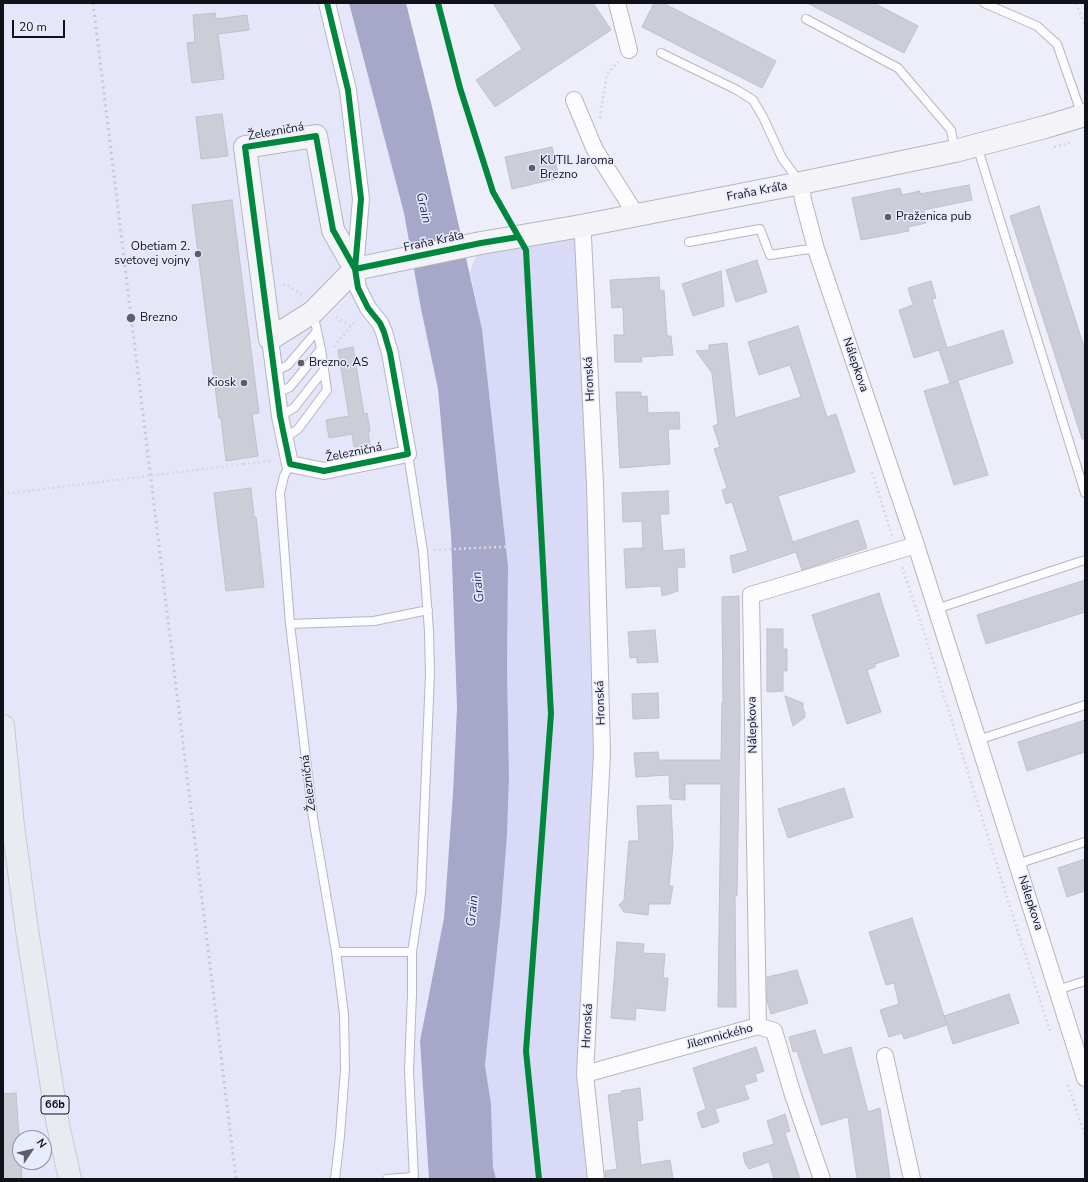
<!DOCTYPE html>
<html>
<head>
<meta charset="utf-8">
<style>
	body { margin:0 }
	#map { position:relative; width:1088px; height:1182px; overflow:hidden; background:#edeef9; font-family:"Nunito Sans",sans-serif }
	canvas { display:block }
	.frame { position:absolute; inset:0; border:4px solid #11111a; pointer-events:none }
	.north { position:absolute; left:12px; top:1130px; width:40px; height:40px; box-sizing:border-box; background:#e8eafe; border:1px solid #9293a3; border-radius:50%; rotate:55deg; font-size:11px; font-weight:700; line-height:16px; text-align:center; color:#11111a }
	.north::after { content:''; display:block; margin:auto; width:14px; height:18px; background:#5e5e68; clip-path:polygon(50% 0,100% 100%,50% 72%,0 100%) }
	.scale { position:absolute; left:12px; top:20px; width:53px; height:18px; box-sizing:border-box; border:2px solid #11111a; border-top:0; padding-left:5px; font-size:12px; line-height:14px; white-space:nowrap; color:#11111a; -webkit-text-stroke:3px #e8eafe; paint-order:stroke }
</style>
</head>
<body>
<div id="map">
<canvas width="1088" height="1182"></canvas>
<div class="frame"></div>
<div class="north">N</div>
<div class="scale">20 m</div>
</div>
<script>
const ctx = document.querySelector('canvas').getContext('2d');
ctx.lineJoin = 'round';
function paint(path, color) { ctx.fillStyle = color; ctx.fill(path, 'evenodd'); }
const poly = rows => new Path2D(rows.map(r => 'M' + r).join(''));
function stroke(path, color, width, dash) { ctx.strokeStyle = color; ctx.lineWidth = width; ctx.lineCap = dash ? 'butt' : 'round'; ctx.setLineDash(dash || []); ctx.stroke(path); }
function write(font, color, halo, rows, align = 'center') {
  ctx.font = font + ' "Nunito Sans",sans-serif'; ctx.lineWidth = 3; ctx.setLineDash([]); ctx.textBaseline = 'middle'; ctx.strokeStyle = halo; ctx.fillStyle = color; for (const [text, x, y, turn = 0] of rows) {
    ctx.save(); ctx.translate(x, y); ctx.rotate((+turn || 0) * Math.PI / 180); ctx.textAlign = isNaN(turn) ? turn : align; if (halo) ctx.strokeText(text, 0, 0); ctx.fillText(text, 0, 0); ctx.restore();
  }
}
paint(poly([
	[3,3,349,3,404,213,421,309,438,389,451,534,457,708,453,793,444,918,420,1041,429,1179,3,1179],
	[20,1138,44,1138,44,1162,20,1162]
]), '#e5e6fa');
paint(poly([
	[581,226,602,754,585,1074,596,1179,496,1179,493,1167,491,1104,485,1065,492,998,501,913,507,835,509,778,507,668,508,566,482,329,470,272,481,243]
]), '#d8daf7');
paint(poly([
	[349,3,406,3,433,111,482,329,508,566,507,668,509,778,507,835,501,913,492,998,485,1065,491,1104,493,1167,496,1179,429,1179,420,1041,444,918,453,793,457,708,451,534,438,389,421,309,404,213]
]), '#a6a7c9');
const building = poly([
	[493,3,593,3,611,30,495,107,476,80,522,49,493,3],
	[654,3,663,3,776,61,762,88,642,27,654,3],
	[807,3,874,3,918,26,904,53,807,3],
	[215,13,216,19,247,15,249,30,218,34,224,79,192,83,187,43,195,42,193,15,215,13],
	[222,114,228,156,201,159,196,117,222,114],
	[552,147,559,178,512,189,505,157,552,147],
	[969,185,972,200,924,210,926,223,908,227,909,231,861,240,852,198,900,188,902,195,920,191,920,194,969,185],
	[232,200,259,413,252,414,258,456,226,461,221,418,219,418,192,205,232,200],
	[1039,206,1085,350,1085,439,1082,439,1010,216,1039,206],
	[757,260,767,292,736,302,726,270,757,260],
	[721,271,724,306,693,316,682,284,721,271],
	[659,277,660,291,664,290,667,336,671,336,673,355,641,357,642,362,615,362,614,335,624,335,623,307,612,308,610,280,659,277],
	[931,281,936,298,932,299,947,348,1003,330,1013,363,950,383,939,350,914,358,899,310,913,305,908,288,931,281],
	[798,326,827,417,836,414,855,472,778,496,794,546,793,542,858,520,867,548,802,570,796,552,733,573,730,556,748,551,732,502,726,504,722,490,727,488,714,449,720,447,713,426,718,424,712,373,696,351,709,350,709,345,727,343,735,418,801,397,790,365,759,375,748,342,798,326],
	[353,347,364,414,367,413,370,431,368,432,370,444,354,447,352,434,329,438,326,420,349,416,338,350,353,347],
	[958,381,988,475,954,485,924,391,958,381],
	[616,392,641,392,641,397,647,396,648,413,679,412,680,429,668,429,670,464,620,468,616,392],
	[251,488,254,517,256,517,264,587,226,591,214,493,251,488],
	[668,491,669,514,660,514,663,551,684,549,685,567,677,568,678,591,662,596,661,586,626,588,624,549,643,548,642,521,623,522,622,493,668,491],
	[1085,580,1085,612,986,644,977,615,1085,580],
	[879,593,899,656,875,664,875,667,867,670,881,712,847,724,812,615,879,593],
	[739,596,740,719,737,896,735,896,736,1007,718,1007,721,784,685,784,685,800,670,799,669,775,636,777,634,753,658,752,659,760,721,760,722,702,723,703,722,597,739,596],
	[767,629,783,629,783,649,787,649,787,671,783,671,783,691,767,692,767,629],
	[655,630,658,662,637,663,637,657,630,658,628,632,655,630],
	[658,693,659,718,633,719,632,694,658,693],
	[785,696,803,703,803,709,805,712,805,717,793,726,785,696],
	[1085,720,1085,752,1027,771,1018,742,1085,720],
	[844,788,853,817,788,838,778,809,844,788],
	[671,805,673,845,669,886,673,886,670,904,649,904,648,915,624,912,619,905,624,900,629,841,639,841,637,806,671,805],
	[1085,859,1085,891,1067,897,1058,868,1085,859],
	[912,918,947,1025,904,1039,902,1033,889,1037,880,1010,899,1004,894,983,886,985,869,932,912,918],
	[617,942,644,944,643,953,665,954,663,978,668,978,665,1011,636,1008,635,1020,611,1018,617,942],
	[797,970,808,1003,771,1014,767,1001,767,977,797,970],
	[1009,994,1019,1023,953,1044,944,1016,1009,994],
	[815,1030,823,1055,851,1047,868,1112,880,1108,890,1179,857,1179,848,1117,821,1125,797,1051,793,1052,789,1037,815,1030],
	[756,1047,764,1071,755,1074,757,1081,744,1085,749,1099,715,1109,719,1122,702,1128,697,1113,706,1109,693,1068,756,1047],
	[640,1088,643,1120,637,1121,641,1165,670,1160,673,1179,605,1179,605,1171,617,1169,608,1095,622,1093,621,1091,640,1088],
	[16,1093,22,1179,3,1179,3,1094,16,1093],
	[785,1114,790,1131,785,1133,800,1179,774,1179,769,1162,749,1169,745,1163,743,1153,774,1144,767,1121,785,1114]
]);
paint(building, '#cdcdd7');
stroke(building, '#c0c1cb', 1);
const lane = poly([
	[984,3,1037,26,1057,44,1082,115],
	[806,19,898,68,951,130,955,151],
	[661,53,737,90,753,100,763,117,782,158,799,181],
	[977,146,1085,493],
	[689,242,760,229,770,255,802,250,816,249],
	[274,372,288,365,317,331],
	[277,393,290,387,321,349],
	[280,416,294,408,324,370],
	[284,439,298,429,327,390,321,349,313,313],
	[408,454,423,551,429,631,430,674,421,893,412,952,412,994,409,1070,414,1179],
	[290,464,284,476,280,493,290,624,313,818,336,952,344,1014,345,1069,340,1136,335,1179],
	[936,609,1085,560],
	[290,624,374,621,428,610],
	[978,740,1085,705],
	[1017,864,1085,842],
	[336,952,412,952],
	[1057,990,1085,981],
	[387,1179,413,1177]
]);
const street = poly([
	[617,3,629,50],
	[574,100,595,150,637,216],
	[801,183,803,200,816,249,916,545,1085,1078],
	[581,226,583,237,595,484,602,754,585,1074,596,1179],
	[270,339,280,416,290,464,324,471,408,454,390,353,384,332,380,323,368,308,358,288,355,269,361,199,348,90,327,3],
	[758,1026,751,595,916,545],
	[885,1056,912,1179],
	[585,1074,758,1026,774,1031,793,1095,822,1179]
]);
const secondary = poly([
	[316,136,333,230,355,269,313,312,270,339,245,147,316,136],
	[355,269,481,243,581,226,801,183,955,151,1045,127,1085,115]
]);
const primary = poly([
	[3,726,13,826,27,930,58,1125,70,1179]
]);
stroke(lane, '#b6b6c0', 10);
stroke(street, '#b6b6c0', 18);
stroke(secondary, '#b6b6c0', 24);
stroke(primary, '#c9c9cf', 24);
stroke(poly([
	[1076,3,1085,26],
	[600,118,607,74,618,62],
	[1054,147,1069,143,1067,140],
	[283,285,287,285,303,295],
	[336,317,351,326,357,320],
	[334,347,351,326],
	[243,464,270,461,270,459],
	[872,472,892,536],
	[434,550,542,545],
	[902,567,923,629,1017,929,1050,1031],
	[1068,1085,1085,1136]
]), '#d8d8db', 2.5, [2, 3]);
stroke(lane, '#fcfcfe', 8);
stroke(street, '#fcfcfe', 16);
stroke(secondary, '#f3f3f8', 22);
stroke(primary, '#eaeaf1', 22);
stroke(poly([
	[93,3,236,1179]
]), '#c8c9cb', 3, [2, 4]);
stroke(poly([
	[3,494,243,464]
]), '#d8d8db', 2.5, [2, 3]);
stroke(poly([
	[327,3,348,90,361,199,355,269,358,288,368,308,380,323,384,332,390,353,408,454,324,471,290,464,280,416,245,147,316,136,333,230,355,269],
	[438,3,460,88,493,192,526,250,551,714,526,1051,539,1179],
	[355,269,481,243,518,237]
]), '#00873e', 6);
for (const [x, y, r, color] of [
	[532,168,4,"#5e5e68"],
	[888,217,4,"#5e5e68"],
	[198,254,4,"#5e5e68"],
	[131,318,5,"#5e5e68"],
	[301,363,4,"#5e5e68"],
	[244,383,4,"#5e5e68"]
]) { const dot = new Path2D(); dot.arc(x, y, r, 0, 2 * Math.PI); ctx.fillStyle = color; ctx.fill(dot); stroke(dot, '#e8eafe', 1.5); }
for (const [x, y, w] of [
	[55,1105,28]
]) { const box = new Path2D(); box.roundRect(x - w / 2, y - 9, w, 18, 3); ctx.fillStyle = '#e8eafe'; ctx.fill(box); stroke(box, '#11111a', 1); }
write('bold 11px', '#11111a', null, [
	["66b",55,1105]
]);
write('12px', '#11111a', '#e8eafe', [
	["Železničná",276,132,-10],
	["Fraňa Kráľa",757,192,-11],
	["Fraňa Kráľa",434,242,-12],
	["Nálepkova",855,365,71],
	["Hronská",590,379,-93],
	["Železničná",354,453,-11],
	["Hronská",601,703,-92],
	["Nálepkova",753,725,-91],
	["Železničná",309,783,-97],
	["Nálepkova",1030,903,72],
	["Hronská",588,1026,-87],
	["Jilemnického",720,1037,-15]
]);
write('12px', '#11111a', '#e8eafe', [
	["KUTIL Jaroma",540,161],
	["Brezno",540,175],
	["Praženica pub",896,217],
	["Obetiam 2.",190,247,"right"],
	["svetovej vojny",190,261,"right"],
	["Brezno",140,318],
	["Brezno, AS",309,363],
	["Kiosk",236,383,"right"]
], 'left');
write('italic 13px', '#2e2b61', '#e8eafe', [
	["Grain",423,208,77],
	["Grain",479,587,-96],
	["Grain",473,911,-84]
]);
</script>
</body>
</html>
